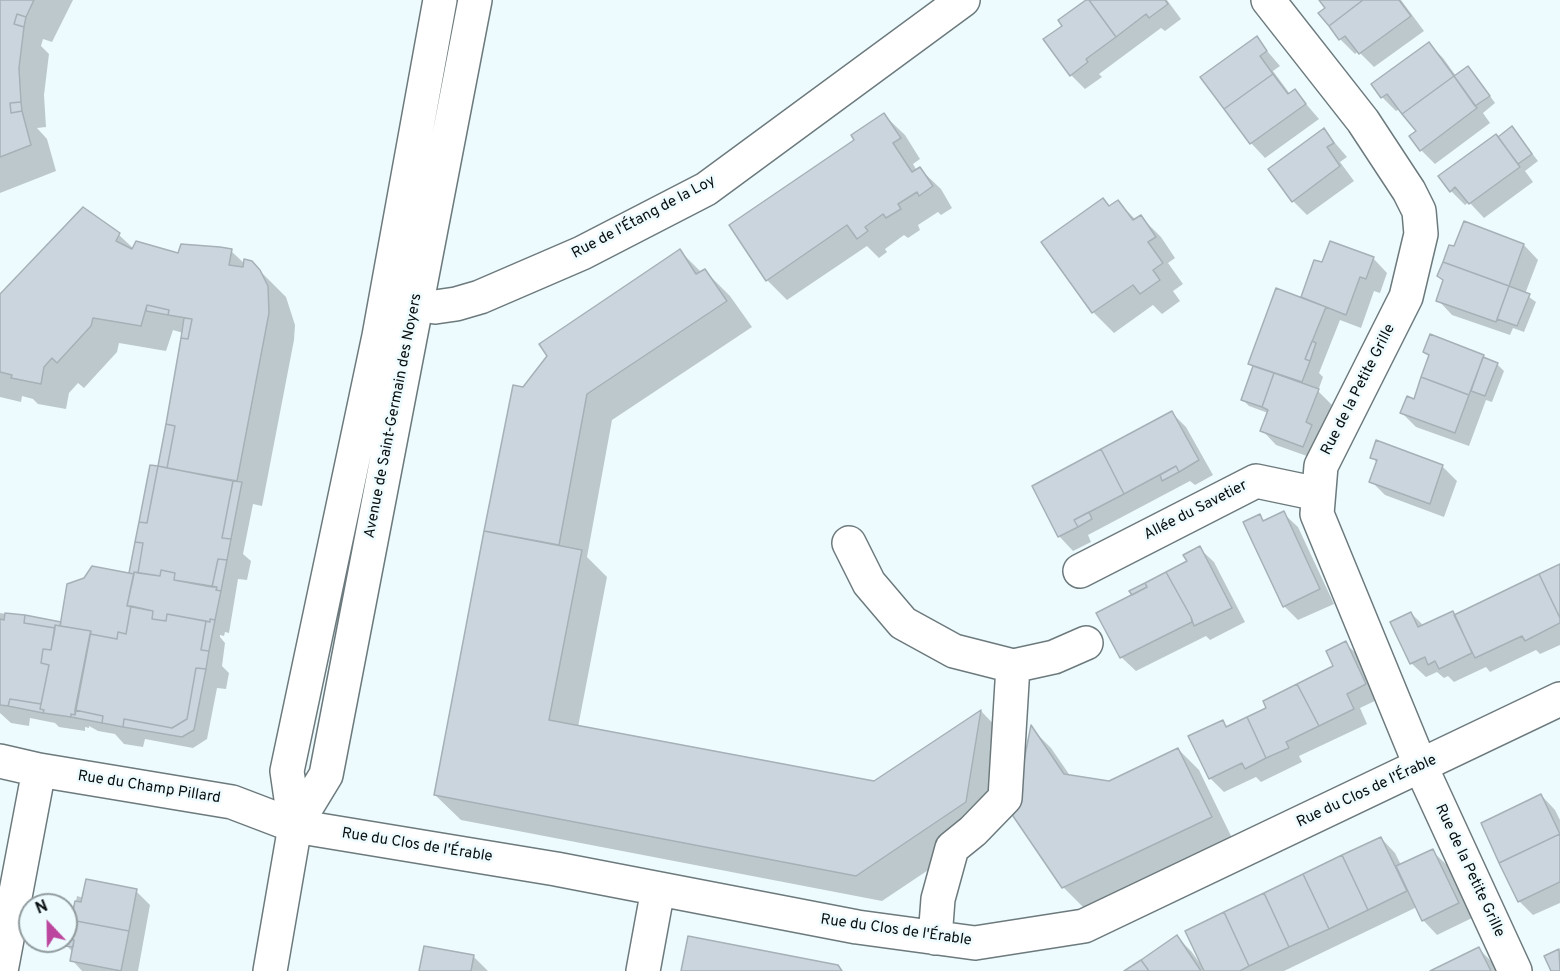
<!DOCTYPE html>
<html>
<head>
<meta charset="utf-8">
<style>
	body { margin:0 }
	#map { position:relative; width:1560px; height:971px; overflow:hidden; background:#edfbff; font-family:Overpass,sans-serif }
	canvas { display:block }
	.north { position:absolute; left:18px; top:893px; width:60px; height:60px; box-sizing:border-box; background:#edfbff; border:2px solid #929c9f; border-radius:50%; rotate:338deg; font-size:16px; font-weight:700; line-height:24px; text-align:center; color:#090e0f }
	.north::after { content:''; display:block; margin:auto; width:21px; height:27px; background:#bc469d; clip-path:polygon(50% 0,100% 100%,50% 72%,0 100%) }
</style>
</head>
<body>
<div id="map">
<canvas width="1560" height="971"></canvas>
<div class="north">N</div>
</div>
<script>
const ctx = document.querySelector('canvas').getContext('2d');
ctx.lineJoin = 'round';
function paint(path, color) { ctx.fillStyle = color; ctx.fill(path, 'evenodd'); }
const poly = rows => new Path2D(rows.map(r => 'M' + r).join(''));
function stroke(path, color, width, dash) { ctx.strokeStyle = color; ctx.lineWidth = width; ctx.lineCap = dash ? 'butt' : 'round'; ctx.setLineDash(dash || []); ctx.stroke(path); }
function write(font, color, halo, rows, align = 'center') {
  ctx.font = font + ' Overpass,sans-serif'; ctx.lineWidth = 5; ctx.setLineDash([]); ctx.textBaseline = 'middle'; ctx.strokeStyle = halo; ctx.fillStyle = color; for (const [text, x, y, turn = 0] of rows) {
    ctx.save(); ctx.translate(x, y); ctx.rotate((+turn || 0) * Math.PI / 180); ctx.textAlign = isNaN(turn) ? turn : align; if (halo) ctx.strokeText(text, 0, 0); ctx.fillText(text, 0, 0); ctx.restore();
  }
}
paint(poly([
	[0,0,73,0,52,42,43,39,41,46,49,54,44,95,46,127,37,128,47,139,56,171,0,193],
	[1088,0,1167,0,1181,19,1165,31,1161,28,1099,74,1102,77,1085,89,1071,75,1045,39,1064,27],
	[1321,0,1401,0,1424,31,1374,67,1358,51,1355,54,1340,39,1321,13,1328,9],
	[1256,38,1280,66,1273,71,1290,94,1295,91,1319,119,1265,158,1251,143],
	[1429,44,1443,58,1456,76,1475,75,1495,103,1483,113,1490,123,1435,164,1421,150,1418,132,1400,109,1396,111,1382,97],
	[884,115,905,135,920,159,913,164,917,171,920,169,941,189,952,208,941,215,938,212,918,225,920,230,908,238,904,235,885,249,887,252,879,258,867,246,787,300,767,280,856,140],
	[1324,130,1347,157,1340,162,1354,181,1307,215,1293,201],
	[1518,135,1538,161,1525,171,1533,182,1484,218,1469,202,1465,205,1451,191,1498,138],
	[1103,200,1110,207,1118,202,1136,220,1141,217,1161,237,1175,258,1168,263,1183,284,1173,291,1180,301,1162,314,1153,305,1114,333,1093,312,1043,242],
	[119,235,134,249,179,255,231,251,245,264,251,262,286,297,295,325,294,340,262,506,253,504,243,554,251,561,247,580,238,579,229,633,225,632,224,636,220,635,220,637,225,643,222,666,229,673,226,689,217,688,207,739,193,748,145,739,143,747,124,744,115,734,98,731,89,726,89,728,85,727,85,731,59,727,55,723,30,718,29,726,11,723,0,713,0,613,62,623,130,575,137,542,159,467,183,333,173,330,166,351,119,343,117,352,84,388,78,383,69,393,66,409,38,404,33,399,22,396,21,402,0,397,0,296],
	[1524,245,1538,260,1525,294,1536,302,1524,332,1513,328,1510,335,1452,315,1438,300,1444,282,1439,276,1455,247],
	[680,251,701,272,704,270,730,296,752,327,612,420,587,557,607,577,578,727,875,782,981,711,1006,737,991,828,882,901,461,820,435,795,514,387,524,388],
	[1373,258,1387,273,1380,293,1374,291,1361,328,1340,320,1319,373,1323,377,1318,391,1332,405,1320,436,1318,460,1276,445,1262,430,1268,413,1249,406,1242,399,1254,368,1250,363,1302,299,1315,261,1323,264],
	[1425,352,1483,356,1497,364,1504,371,1492,402,1486,400,1469,446,1416,427,1402,413,1415,401,1430,357],
	[1172,413,1186,427,1213,475,1195,485,1190,481,1088,535,1091,542,1073,551,1059,536],
	[1372,457,1442,466,1457,481,1444,517,1385,495,1371,481,1377,463],
	[1283,513,1298,527,1334,604,1298,620,1284,606,1259,516,1265,521],
	[1199,548,1214,562,1245,622,1210,640,1206,636,1136,671,1121,657,1133,596,1189,561],
	[1560,566,1560,645,1540,654,1536,650,1490,672,1486,667,1454,682,1448,676,1444,678,1437,672,1426,677,1411,663,1411,613,1424,626,1456,616],
	[1345,643,1360,657,1379,699,1360,708,1367,724,1299,756,1302,762,1261,782,1256,777,1224,792,1210,778,1222,721,1228,727,1268,709,1335,667],
	[1031,728,1051,748,1071,777,1109,783,1178,749,1199,770,1232,838,1084,908,1063,887,1015,815],
	[1541,795,1555,810,1560,820,1560,903,1533,915,1519,901],
	[1381,838,1395,853,1401,865,1432,851,1447,865,1472,918,1437,935,1423,920,1417,907,1284,971,1127,971,1177,937,1191,951,1199,962],
	[136,891,150,905,138,971,82,971,72,960,73,952,67,946,77,896,84,898],
	[425,948,474,957,488,971,421,971],
	[1479,949,1493,963,1497,971,1434,971]
]), '#0003');
const building = poly([
	[0,0,34,0,26,17,17,14,14,24,24,27,19,68,21,102,10,103,11,113,22,111,31,145,0,157,0,0],
	[1086,0,1089,0,1116,37,1086,59,1088,62,1070,76,1043,39,1062,26,1058,20,1086,0],
	[1089,0,1165,0,1168,4,1149,18,1146,14,1116,37,1089,0],
	[1319,0,1363,0,1329,26,1318,13,1325,8,1319,0],
	[1363,0,1399,0,1411,16,1359,54,1345,36,1339,40,1329,26,1363,0],
	[17,14,26,17,24,27,14,24,17,14],
	[1257,36,1267,51,1260,56,1273,74,1224,109,1200,77,1257,36],
	[1429,42,1454,76,1402,114,1387,94,1381,98,1371,84,1429,42],
	[1468,66,1490,96,1475,106,1454,76,1468,66],
	[1273,74,1288,94,1295,89,1306,104,1250,144,1224,109,1273,74],
	[1454,76,1477,108,1420,151,1409,136,1416,131,1402,114,1454,76],
	[21,102,22,111,11,113,10,103,21,102],
	[884,113,901,138,893,143,912,172,920,167,933,186,919,196,917,192,898,204,901,209,886,218,883,214,865,227,868,231,857,239,847,225,766,281,729,225,854,140,851,135,884,113],
	[1512,126,1532,154,1518,164,1498,137,1512,126],
	[1324,128,1334,143,1327,147,1340,166,1292,202,1268,169,1324,128],
	[1496,134,1520,167,1469,204,1455,187,1450,192,1438,176,1496,134],
	[1103,198,1109,206,1118,200,1133,220,1141,215,1156,237,1148,242,1163,263,1153,270,1160,280,1140,294,1133,285,1092,313,1041,242,1103,198],
	[83,207,120,233,116,241,132,249,136,241,178,253,181,244,220,247,232,249,229,265,243,267,244,259,252,261,260,270,268,286,269,313,237,481,167,468,175,426,166,424,181,338,188,339,192,319,168,315,169,310,147,305,141,326,93,318,91,326,57,363,52,358,44,367,41,384,11,378,12,375,0,372,0,294,83,207],
	[1464,221,1524,244,1509,286,1443,262,1449,245,1454,246,1464,221],
	[1330,241,1374,257,1366,279,1360,277,1346,315,1301,297,1314,260,1322,262,1330,241],
	[680,249,696,274,705,269,727,301,587,394,559,545,484,531,513,385,523,387,547,356,539,344,680,249],
	[1443,262,1509,286,1496,322,1436,301,1443,280,1437,276,1443,262],
	[1509,286,1530,294,1517,326,1497,319,1509,286],
	[1276,288,1326,307,1305,359,1310,361,1302,382,1248,364,1276,288],
	[147,305,169,310,168,315,146,311,147,305],
	[184,318,192,319,188,339,181,338,184,318],
	[1430,334,1484,355,1469,395,1421,377,1429,355,1423,352,1430,334],
	[1312,341,1316,343,1310,361,1305,359,1312,341],
	[1483,357,1498,363,1485,396,1471,391,1483,357],
	[1253,366,1274,373,1262,407,1241,400,1253,366],
	[1274,373,1319,389,1306,422,1312,425,1303,447,1260,431,1268,410,1262,407,1274,373],
	[1421,377,1469,395,1455,433,1400,413,1407,396,1414,399,1421,377],
	[1172,411,1199,460,1179,472,1176,466,1124,494,1101,449,1172,411],
	[166,424,175,426,167,468,158,466,166,424],
	[1376,440,1443,465,1430,504,1369,482,1377,460,1370,458,1376,440],
	[1101,449,1124,494,1074,520,1078,527,1058,537,1032,486,1101,449],
	[150,465,158,466,147,523,139,522,150,465],
	[158,466,233,481,222,538,231,539,227,560,218,559,212,587,174,580,175,573,161,570,160,576,138,573,143,543,135,542,139,522,147,523,158,466],
	[1176,466,1179,472,1162,481,1160,475,1176,466],
	[233,481,242,482,231,539,222,538,233,481],
	[1284,511,1320,589,1283,607,1243,522,1260,514,1263,521,1284,511],
	[1089,512,1092,519,1078,527,1074,520,1089,512],
	[484,531,582,550,549,720,874,781,981,710,966,802,856,876,434,795,484,531],
	[135,542,143,543,138,573,134,572,134,574,129,573,135,542],
	[1200,546,1232,608,1194,626,1191,617,1166,572,1187,561,1183,555,1200,546],
	[218,559,227,560,221,591,216,590,217,587,212,587,218,559],
	[1560,564,1560,618,1539,574,1560,564],
	[92,566,134,574,127,606,131,606,126,634,118,632,117,639,90,634,91,631,60,626,67,584,84,578,92,566],
	[161,570,175,573,174,580,217,587,216,590,221,591,215,620,210,619,210,622,167,614,166,621,152,619,153,611,127,606,134,572,160,576,161,570],
	[1166,572,1191,617,1192,622,1120,658,1096,613,1147,587,1145,583,1166,572],
	[1539,574,1560,618,1560,623,1525,641,1522,636,1475,658,1454,615,1539,574],
	[1145,583,1147,587,1132,595,1129,591,1145,583],
	[131,606,153,611,152,619,166,621,167,614,206,621,201,650,209,651,206,669,196,668,187,719,172,728,124,719,123,727,102,723,103,716,75,710,90,634,117,639,118,632,126,634,131,606],
	[1453,611,1472,653,1439,669,1435,661,1428,665,1425,657,1410,664,1390,622,1411,612,1418,627,1453,611],
	[5,613,25,615,24,623,55,628,51,650,43,649,41,663,49,665,41,704,10,699,8,706,0,705,0,619,4,620,5,613],
	[25,615,61,622,60,626,55,625,55,628,24,623,25,615],
	[210,619,215,620,209,651,201,650,206,621,210,622,210,619],
	[55,625,91,631,75,715,71,714,71,717,43,713,44,710,40,709,49,665,41,663,43,649,51,650,55,625],
	[1346,641,1366,684,1347,694,1354,709,1319,726,1297,684,1333,666,1326,651,1346,641],
	[196,668,206,669,194,730,182,737,123,727,124,719,172,728,187,719,196,668],
	[1297,684,1319,726,1286,742,1289,748,1266,758,1247,717,1266,708,1263,701,1297,684],
	[10,699,41,704,40,709,44,710,43,713,8,706,10,699],
	[75,710,103,716,102,723,71,717,71,714,75,715,75,710],
	[1247,717,1266,758,1245,769,1242,763,1209,779,1188,736,1223,720,1226,727,1247,717],
	[1031,725,1064,774,1109,781,1178,748,1212,817,1062,888,1013,816,1031,725],
	[1541,794,1560,834,1499,863,1481,823,1541,794],
	[1560,834,1560,882,1518,902,1499,863,1560,834],
	[1381,837,1407,891,1368,910,1342,855,1381,837],
	[1433,849,1459,903,1422,921,1396,866,1433,849],
	[1342,855,1368,910,1329,929,1303,874,1342,855],
	[1303,874,1329,929,1289,947,1264,893,1303,874],
	[86,879,137,889,129,931,71,920,75,901,81,902,86,879],
	[1264,893,1289,947,1249,966,1224,912,1264,893],
	[1224,912,1249,966,1240,971,1204,971,1185,931,1224,912],
	[71,920,129,931,121,971,70,961,74,940,67,938,71,920],
	[1177,935,1201,971,1149,971,1141,960,1177,935],
	[688,936,838,965,842,971,681,971,688,936],
	[67,938,74,940,73,947,65,946,67,938],
	[424,946,474,955,471,971,419,971,424,946],
	[1479,947,1491,971,1430,971,1479,947],
	[1559,949,1560,971,1551,971,1544,956,1559,949],
	[1141,960,1149,971,1124,971,1141,960]
]);
paint(building, '#cbd5dd');
stroke(building, '#a5b0b7', 1.5);
const minor = poly([
	[1268,0,1363,121,1409,191,1419,211,1421,234,1406,297,1321,466,1317,514,1421,767,1515,971],
	[390,301,435,307,456,304,480,297,582,253,706,189,963,0],
	[849,543,869,583,903,623,954,651,1013,666,1005,798,973,831,952,848,938,899,935,938],
	[1080,571,1256,481,1318,494],
	[1013,666,1054,657,1086,643],
	[0,761,39,770,232,802,295,826,556,869,857,927,975,943,1084,926,1560,699],
	[1,971,39,770],
	[643,971,658,889]
]);
const secondary = poly([
	[295,826,326,775,475,0],
	[270,971,295,826,287,771,379,336,440,0]
]);
stroke(minor, '#6d7a7d', 36);
stroke(secondary, '#6d7a7d', 36);
stroke(minor, '#fff', 33);
stroke(secondary, '#fff', 33);
write('15px', '#090e0f', '#edfbff', [
	["Rue de l'Étang de la Loy",644,218,-28],
	["Rue de la Petite Grille",1359,390,-63],
	["Avenue de Saint-Germain des Noyers",394,416,-79],
	["Allée du Savetier",1196,511,-27],
	["Rue du Champ Pillard",149,788,9],
	["Rue du Clos de l'Érable",1367,792,-25],
	["Rue du Clos de l'Érable",417,846,9],
	["Rue de la Petite Grille",1469,871,65],
	["Rue du Clos de l'Érable",896,931,8]
]);
</script>
</body>
</html>
